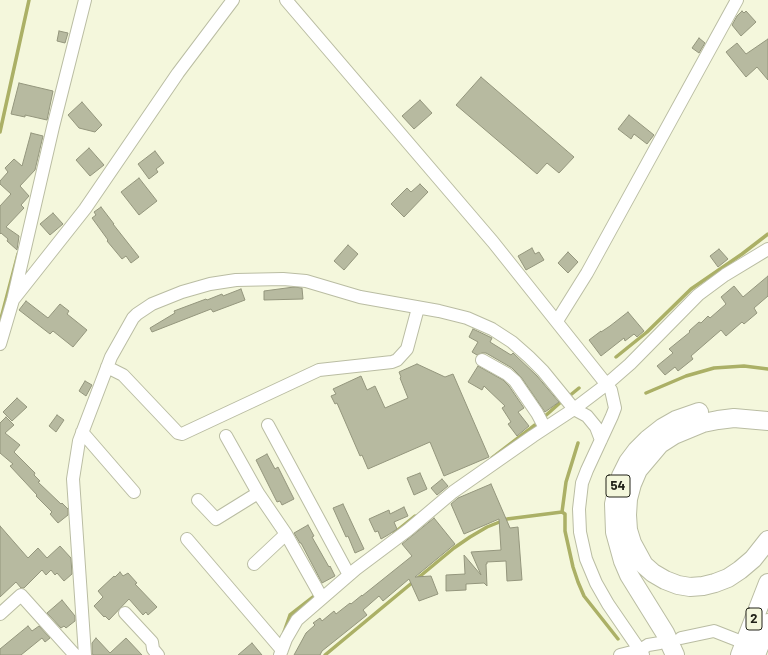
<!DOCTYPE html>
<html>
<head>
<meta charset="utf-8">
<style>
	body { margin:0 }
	canvas { display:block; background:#f4f7dc }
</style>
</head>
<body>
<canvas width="768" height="655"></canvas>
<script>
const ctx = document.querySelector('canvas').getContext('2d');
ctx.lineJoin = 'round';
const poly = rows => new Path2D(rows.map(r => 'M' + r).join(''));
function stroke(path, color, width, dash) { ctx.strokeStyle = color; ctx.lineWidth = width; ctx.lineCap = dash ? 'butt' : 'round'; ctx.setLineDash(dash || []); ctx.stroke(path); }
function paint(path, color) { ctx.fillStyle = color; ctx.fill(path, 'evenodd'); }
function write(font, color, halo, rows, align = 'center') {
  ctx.font = font + ' Barlow,sans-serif'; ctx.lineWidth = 4; ctx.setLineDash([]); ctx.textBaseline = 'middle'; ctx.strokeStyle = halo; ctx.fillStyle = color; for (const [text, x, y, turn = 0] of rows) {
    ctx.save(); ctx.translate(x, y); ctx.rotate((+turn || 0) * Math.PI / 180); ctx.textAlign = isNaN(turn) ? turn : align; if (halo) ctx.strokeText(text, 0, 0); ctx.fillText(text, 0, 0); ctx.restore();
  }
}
stroke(poly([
	[0,132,29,0],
	[0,322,18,254],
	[616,357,647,332,691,289,742,254,768,234],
	[646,393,686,376,714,368,744,366,768,369],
	[568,397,579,388],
	[544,417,562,401],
	[492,458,535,425],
	[562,512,565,514,565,531,573,567,578,582,584,596,618,639],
	[394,533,415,516],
	[284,632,290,615,317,594],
	[325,655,454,548,470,537,487,527,507,519,562,512,566,482,578,443]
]), '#abb066', 3.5);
const building = poly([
	[742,11,744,13,746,11,756,22,741,36,732,25,737,16,742,11],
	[59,31,68,33,65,43,57,41,59,31],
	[699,38,705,43,699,53,692,48,699,38],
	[768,39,768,80,757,67,746,77,726,52,737,43,746,54,768,39],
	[481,77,574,157,559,173,547,163,537,174,456,105,481,77],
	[19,83,53,91,47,120,25,115,25,117,11,114,19,83],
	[420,100,432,113,414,129,402,116,420,100],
	[82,102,102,125,95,132,79,128,68,115,82,102],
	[629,115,654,135,647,144,634,134,631,139,618,129,629,115],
	[31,133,43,136,35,170,20,186,29,196,21,205,24,208,6,227,19,236,17,250,7,241,8,239,1,233,0,234,0,206,11,194,0,184,0,181,8,172,5,168,14,159,22,166,31,133],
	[89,148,104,165,90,176,76,160,89,148],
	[155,151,164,163,156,169,158,172,149,179,138,164,155,151],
	[139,178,157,201,139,215,121,192,139,178],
	[420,184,428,192,404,217,391,204,407,188,411,192,420,184],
	[101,207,114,224,113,224,139,257,131,263,126,256,122,259,107,241,108,240,92,218,96,215,94,212,101,207],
	[53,213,63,224,50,235,40,224,53,213],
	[348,245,358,254,344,270,334,261,348,245],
	[532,248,535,254,539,252,544,260,526,270,518,256,532,248],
	[719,249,728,259,718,267,710,256,719,249],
	[568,252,578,262,568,273,558,263,568,252],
	[768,276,768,296,754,308,757,313,744,324,742,322,726,336,721,330,691,356,693,359,678,371,675,367,665,375,657,366,673,353,669,349,690,332,689,331,699,322,701,323,708,316,710,318,726,304,721,297,734,286,743,297,768,276],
	[294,287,302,288,303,299,264,300,264,291,294,287],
	[241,289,245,300,213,312,211,309,152,332,150,328,175,313,174,311,206,299,207,300,222,294,223,296,241,289],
	[26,301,48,318,60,304,69,311,67,314,87,330,73,347,53,331,50,334,19,310,26,301],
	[628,312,644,331,637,337,634,334,625,341,624,338,601,356,589,340,601,331,601,332,610,326,628,312],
	[473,329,492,338,490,342,511,355,513,353,537,376,559,402,545,412,521,377,512,368,486,353,482,353,477,355,472,352,478,342,469,337,473,329],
	[417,364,445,377,453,374,489,457,444,476,430,442,368,469,362,455,360,456,337,403,335,404,331,396,336,394,333,389,361,376,367,390,375,386,385,408,408,398,400,378,401,377,399,372,417,364],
	[478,366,503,380,509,386,524,408,518,412,529,426,517,436,508,424,511,422,502,408,505,406,484,386,482,390,468,382,478,366],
	[85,381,92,385,86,396,79,391,85,381],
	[17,398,27,407,12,421,3,412,17,398],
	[57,415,64,420,56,432,49,426,57,415],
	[6,417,14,425,5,433,20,445,14,452,35,473,34,475,40,481,38,482,61,504,62,503,68,509,68,515,58,523,50,514,52,512,36,496,37,495,10,466,13,464,0,453,0,423,6,417],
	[267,454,275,469,278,467,294,499,282,505,280,501,277,502,256,460,267,454],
	[420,473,427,489,414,495,407,478,420,473],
	[442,479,448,486,437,495,431,488,442,479],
	[491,484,510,528,518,527,522,580,507,581,506,561,487,562,487,564,486,564,487,586,484,583,466,584,466,590,446,591,446,575,465,574,464,555,481,575,471,552,501,550,499,519,464,534,451,504,458,498,491,484],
	[343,504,364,549,355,553,348,536,346,537,333,508,343,504],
	[404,507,408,516,394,522,397,529,388,535,381,539,378,531,375,532,369,519,389,510,390,514,404,507],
	[434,518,455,544,415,577,431,576,438,594,419,601,409,579,383,601,379,596,363,610,367,615,322,651,320,655,294,655,306,633,315,625,313,623,320,618,322,621,334,611,336,614,350,603,351,604,362,595,362,596,412,556,402,544,434,518],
	[308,525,314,536,312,537,329,567,330,566,335,576,322,583,301,543,300,543,294,533,308,525],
	[0,526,28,558,38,548,47,558,60,546,71,558,72,574,64,581,57,573,55,575,51,570,46,575,42,570,24,588,21,588,16,582,0,597,0,526],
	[120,572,123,576,128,573,137,583,135,584,157,607,148,615,146,612,143,615,129,599,109,620,105,616,104,617,94,606,103,597,98,591,114,576,115,577,120,572],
	[62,600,75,616,75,621,66,628,64,626,61,628,47,613,62,600],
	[28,626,32,631,39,626,50,638,45,642,42,638,21,655,0,655,0,649,28,626],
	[96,638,110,653,126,638,142,655,94,655,92,654,92,643,96,638],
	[252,643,262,655,238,655,252,643]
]);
paint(building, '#b7baa0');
stroke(building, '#94967d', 1);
const minor = poly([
	[286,0,493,242,611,390,615,408,612,416,587,470,582,483,579,509,580,532,586,559,596,583,608,604,643,655],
	[13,300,85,209,178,73,233,0],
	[557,321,587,273,737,0],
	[0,344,13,300,53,127,85,0],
	[482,360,507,374,515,381,537,413,545,428],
	[107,367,123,375,178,433,182,434,319,370,392,362,397,360,407,349,418,308],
	[268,425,349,575],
	[82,432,134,492],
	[226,436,258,493,286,534,322,598],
	[198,500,216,519,258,493],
	[187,539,282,650],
	[254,564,286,534],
	[125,613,152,642,153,649,158,655],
	[0,614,21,595,75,655],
	[681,638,714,631,737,640],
	[85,655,73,479,79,441,111,357,133,318,137,314,152,304,182,292,210,284,236,280,283,279,306,281,360,297,439,311,467,318,492,329,512,342,529,357,543,371,574,409,587,416,596,427,601,440],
	[280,655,286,639,297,620,356,569,408,530,453,492,533,436,574,409,607,384,630,364,698,295,725,275,768,249],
	[620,655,640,650,648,645,660,643]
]);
const highway = poly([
	[768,421,734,418,718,420,703,423,674,435,660,444,638,470,632,484,628,499,627,515,628,530,632,543,644,565,653,573,665,580,678,585,690,587,703,586,715,583,728,578,740,570,753,559,768,540],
	[675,655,665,633,629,575,623,561,615,532,614,504,617,490,621,476,628,462,637,450,648,439,662,428,676,420,699,412],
	[740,655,768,583],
	[756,655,768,623]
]);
stroke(minor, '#babda3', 14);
stroke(highway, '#babda3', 20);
stroke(minor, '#fff', 12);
stroke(highway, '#fff', 18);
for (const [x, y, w] of [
	[618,486,24],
	[754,619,16]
]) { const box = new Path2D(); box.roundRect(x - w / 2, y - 11, w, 22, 3); ctx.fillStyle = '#f4f7dc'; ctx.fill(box); stroke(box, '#222319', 1); }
write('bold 13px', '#222319', null, [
	["54",618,486],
	["2",754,619]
]);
</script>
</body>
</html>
